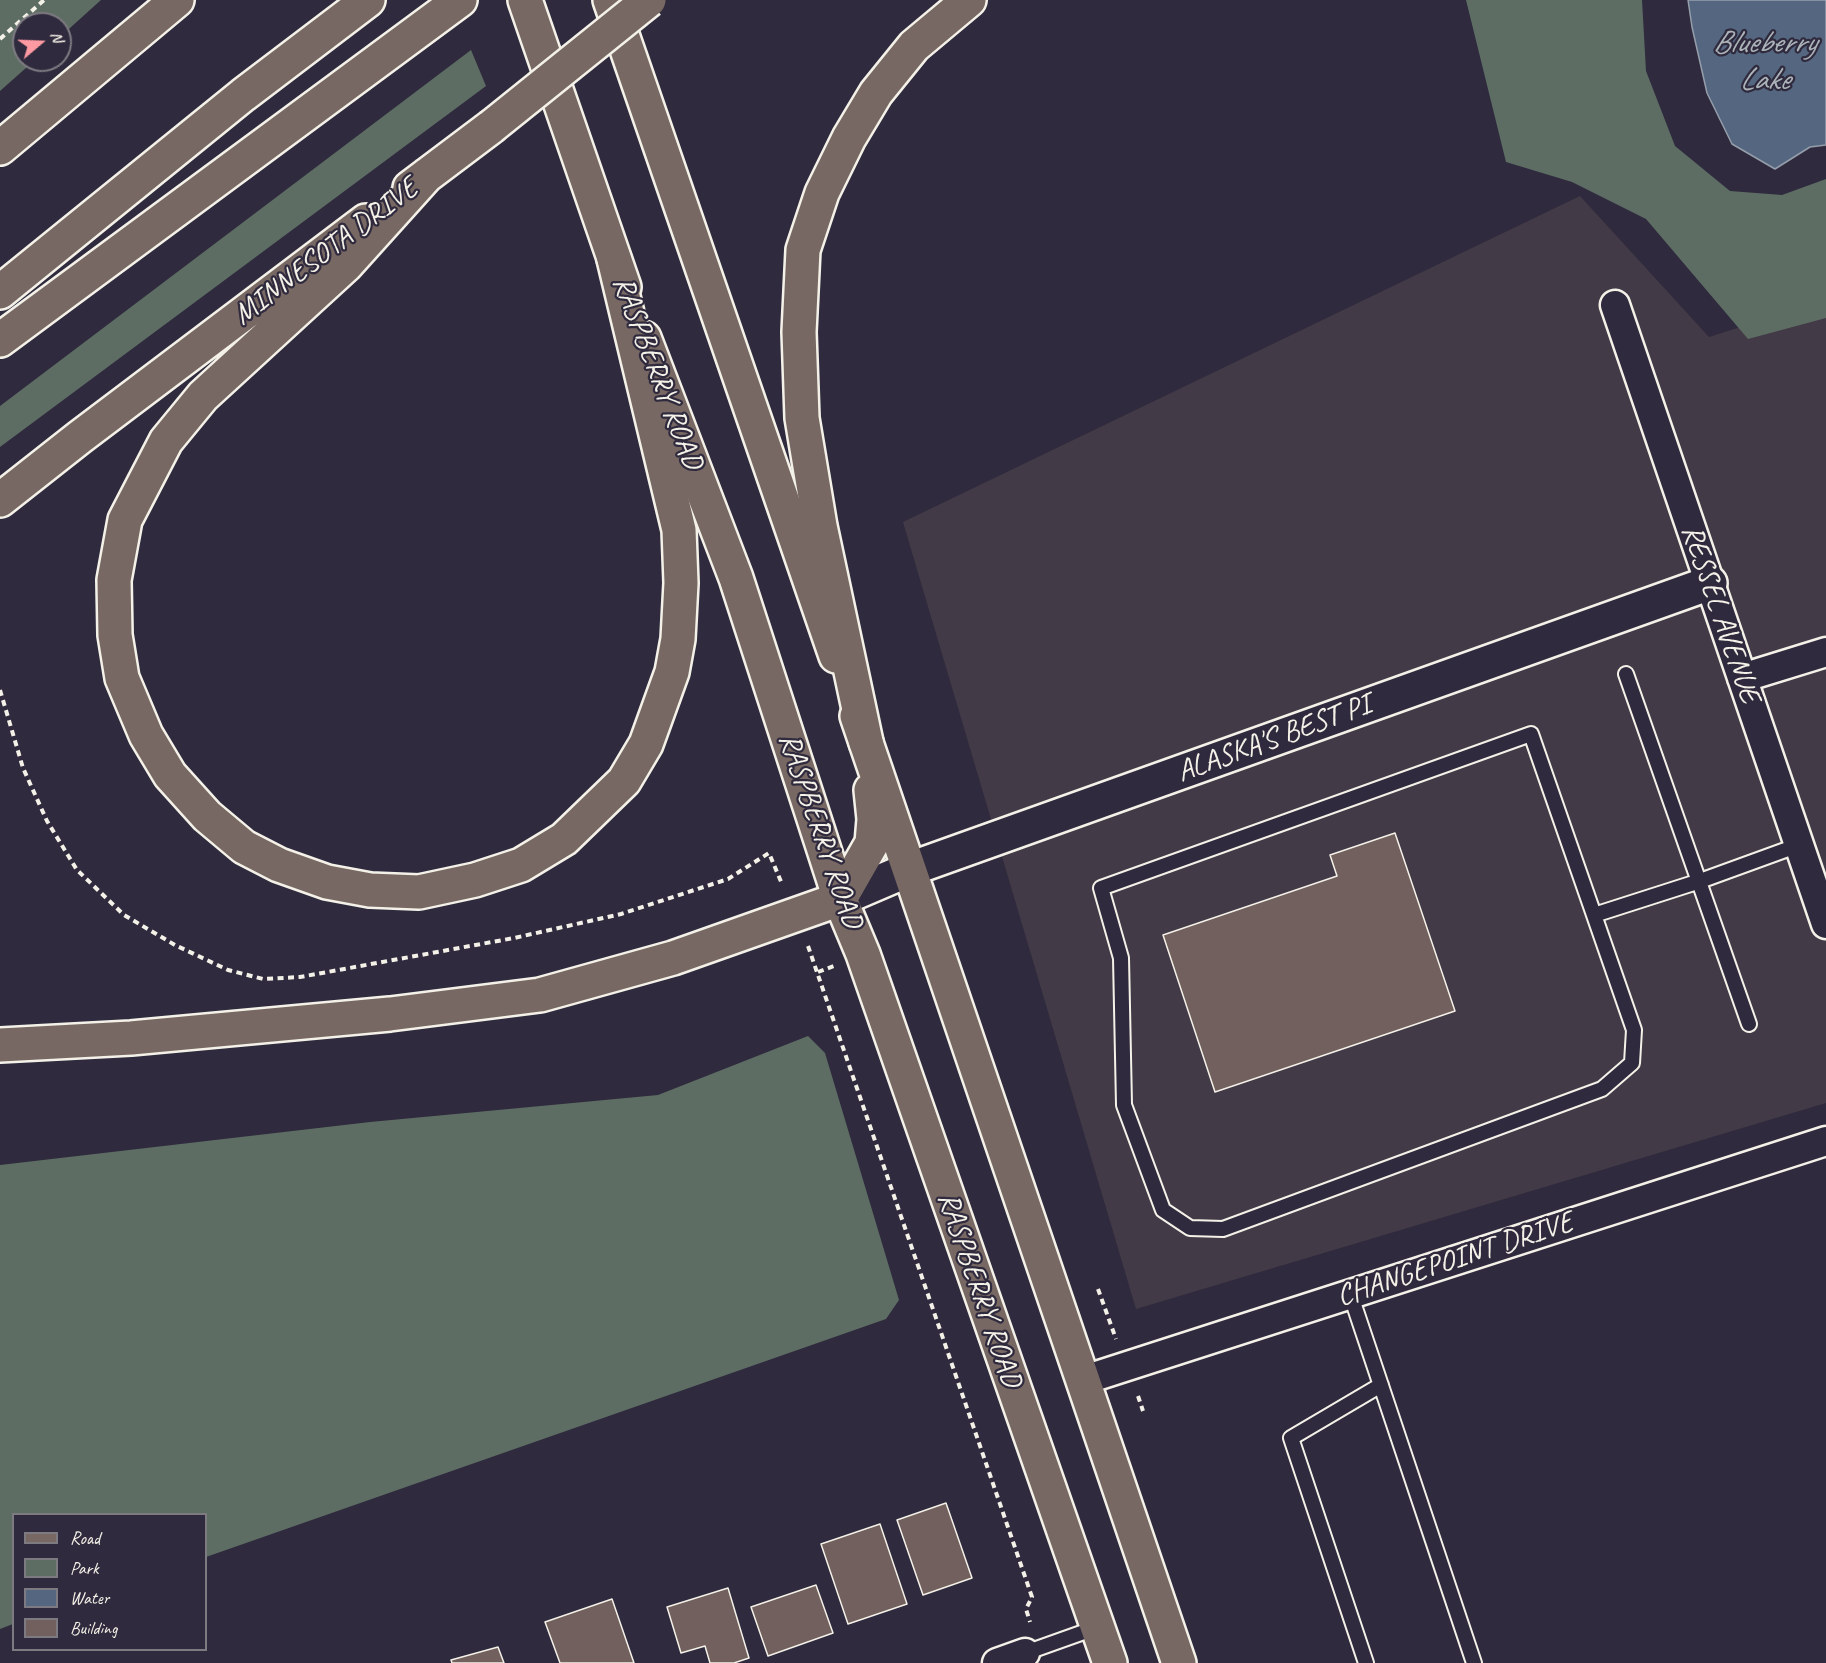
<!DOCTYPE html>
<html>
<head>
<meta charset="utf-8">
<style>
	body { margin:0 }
	#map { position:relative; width:1826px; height:1663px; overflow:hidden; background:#2f2a3d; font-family:Caveat,sans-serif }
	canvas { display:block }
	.legend { position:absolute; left:12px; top:1513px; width:195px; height:138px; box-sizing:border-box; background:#2f2a3d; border:2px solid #7e7a81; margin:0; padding:8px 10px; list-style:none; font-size:18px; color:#f4f1e8 }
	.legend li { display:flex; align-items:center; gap:12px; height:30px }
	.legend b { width:30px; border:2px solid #7e7a81 }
	.north { position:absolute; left:12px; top:12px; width:60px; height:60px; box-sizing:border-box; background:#2f2a3d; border:2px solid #7e7a81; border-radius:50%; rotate:71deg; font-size:16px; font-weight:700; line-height:24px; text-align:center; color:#f4f1e8 }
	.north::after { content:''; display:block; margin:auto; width:21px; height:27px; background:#ff9aa2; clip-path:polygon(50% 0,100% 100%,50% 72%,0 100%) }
</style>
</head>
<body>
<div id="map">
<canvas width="1826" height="1663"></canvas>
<ul class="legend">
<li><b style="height:8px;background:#776864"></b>Road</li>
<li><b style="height:16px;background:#5d6d64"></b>Park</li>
<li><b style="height:16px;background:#556780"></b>Water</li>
<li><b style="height:16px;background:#71605e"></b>Building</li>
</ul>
<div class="north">N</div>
</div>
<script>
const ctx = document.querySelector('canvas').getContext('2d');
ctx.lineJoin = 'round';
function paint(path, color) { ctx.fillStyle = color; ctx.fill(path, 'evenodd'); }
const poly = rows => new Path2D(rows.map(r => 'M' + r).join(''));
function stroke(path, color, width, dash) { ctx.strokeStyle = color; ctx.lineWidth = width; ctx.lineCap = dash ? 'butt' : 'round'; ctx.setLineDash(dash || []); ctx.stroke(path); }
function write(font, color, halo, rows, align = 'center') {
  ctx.font = font + ' Caveat,sans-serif'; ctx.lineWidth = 4.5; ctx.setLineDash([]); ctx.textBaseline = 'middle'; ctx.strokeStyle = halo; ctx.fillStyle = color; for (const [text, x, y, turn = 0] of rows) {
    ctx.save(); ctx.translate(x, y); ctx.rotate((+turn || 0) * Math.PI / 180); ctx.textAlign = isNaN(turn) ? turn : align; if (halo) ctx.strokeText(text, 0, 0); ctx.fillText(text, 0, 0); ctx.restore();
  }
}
paint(poly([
	[1580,196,1709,337,1826,300,1826,1103,1136,1309,903,522]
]), '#433a47');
paint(poly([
	[0,0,101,0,60,37,60,24,24,24,24,60,35,60,0,91],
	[1466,0,1642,0,1646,71,1675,146,1730,191,1782,195,1826,179,1826,318,1748,339,1646,219,1572,182,1506,162],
	[471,50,486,86,0,447,0,406],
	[808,1036,825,1053,899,1300,886,1319,206,1557,206,1514,14,1514,13,1624,0,1629,0,1165,370,1122,658,1095]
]), '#5d6d64');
const water = poly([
	[1688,0,1826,0,1826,145,1810,147,1775,169,1732,144,1707,93,1692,27,1688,0]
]);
paint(water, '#556780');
stroke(water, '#959eaa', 1.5);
const building = poly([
	[1395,833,1455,1011,1215,1092,1163,935,1337,876,1330,855,1395,833],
	[946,1503,972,1578,923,1595,897,1520,946,1503],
	[880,1524,907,1604,848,1624,821,1544,880,1524],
	[816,1585,833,1633,768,1656,751,1607,816,1585],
	[728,1588,749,1658,734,1663,710,1663,705,1646,681,1653,667,1607,728,1588],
	[612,1599,634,1663,560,1663,545,1622,612,1599],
	[498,1647,504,1663,452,1663,451,1660,498,1647]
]);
paint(building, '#71605e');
stroke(building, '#f4f1e8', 1.5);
const service = poly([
	[1626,674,1749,1024],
	[1594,915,1634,1030,1632,1063,1602,1089,1223,1229,1190,1228,1163,1210,1124,1105,1121,958,1101,888,1531,734,1594,915,1700,881,1799,845],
	[1350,1293,1474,1663],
	[1025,1653,1098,1627],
	[1366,1663,1291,1438,1381,1385]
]);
const minor = poly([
	[1615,305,1826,924],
	[1742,678,1826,652],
	[1084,1380,1826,1141],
	[997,1663,1025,1653]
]);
const tertiary = poly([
	[840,899,910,869,1710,583]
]);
const primary = poly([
	[525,0,624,287],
	[610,0,836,656],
	[644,338,736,578,840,899,863,954,1110,1663],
	[857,716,1179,1663],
	[840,899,872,843,874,819,871,790]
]);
const motorway = poly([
	[0,148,177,0],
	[427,175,346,265,203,396,166,441,125,520,114,580,115,635,122,678,146,735,170,775,207,816,244,847,279,865,327,882,370,890,419,892,475,880,521,865,564,839,624,781,646,744,672,672,678,639,681,583,679,530,614,259],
	[410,188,491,127],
	[0,292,243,95,368,0],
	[0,340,460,0],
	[0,500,80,437,366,221],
	[866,742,820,526,802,418,799,332,803,250,822,193,849,138,876,93,914,46,969,0],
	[0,1045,131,1038,390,1014,540,995,673,958,840,899]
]);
stroke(service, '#f4f1e8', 18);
stroke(minor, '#f4f1e8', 33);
stroke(tertiary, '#f4f1e8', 38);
stroke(primary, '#f4f1e8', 38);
stroke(motorway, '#f4f1e8', 38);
stroke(poly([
	[0,39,44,0],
	[0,690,23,768,47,821,77,870,124,915,175,945,228,970,263,979,300,977,514,938,621,914,728,879,769,853,782,884],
	[808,946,1032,1597,1026,1609,1030,1622],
	[818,972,834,966],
	[1098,1289,1116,1339],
	[1138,1396,1143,1411]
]), '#f4f1e8', 4, [6, 4.5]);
stroke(service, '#2f2a3d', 14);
stroke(minor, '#2f2a3d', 28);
stroke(tertiary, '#2f2a3d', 33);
stroke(primary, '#776864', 33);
stroke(motorway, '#776864', 33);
const motorwayBridge = poly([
	[491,127,649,0]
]);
stroke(motorwayBridge, '#f4f1e8', 38, []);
stroke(motorwayBridge, '#776864', 33);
write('30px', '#f4f1e8', '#2f2a3d', [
	["MINNESOTA DRIVE",326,252,-37],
	["RASPBERRY ROAD",657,373,69],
	["RESSEL AVENUE",1720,614,71],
	["ALASKA'S BEST PI",1274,739,-20],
	["RASPBERRY ROAD",820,831,71],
	["CHANGEPOINT DRIVE",1455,1260,-18],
	["RASPBERRY ROAD",979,1290,71]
]);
write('italic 32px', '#acb3b9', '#2f2a3d', [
	["Blueberry",1764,44],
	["Lake",1764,81]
]);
</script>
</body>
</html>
